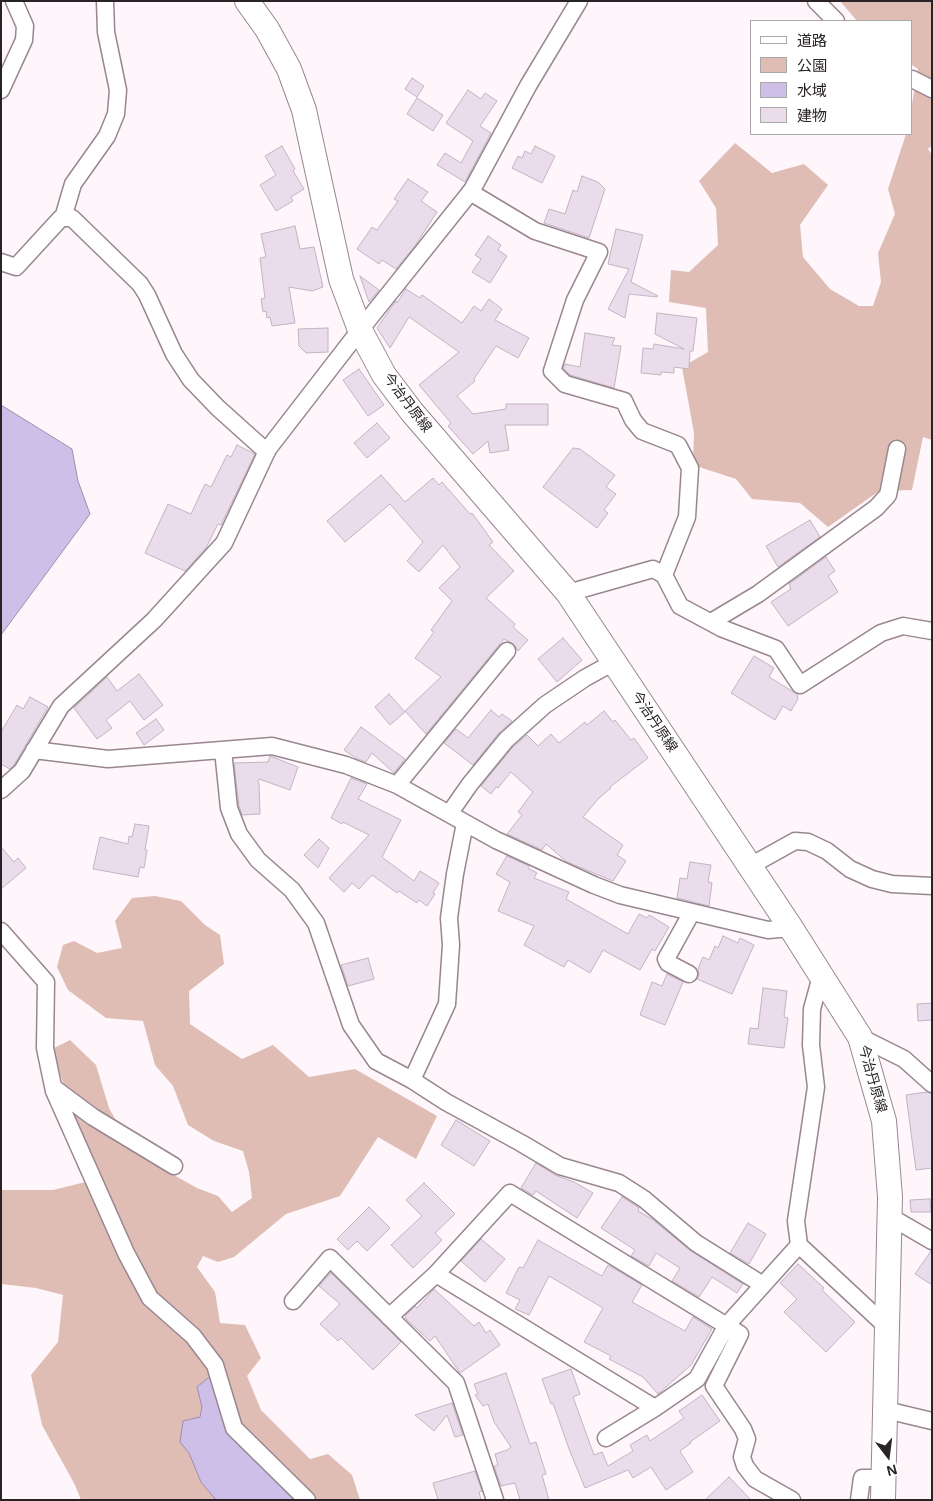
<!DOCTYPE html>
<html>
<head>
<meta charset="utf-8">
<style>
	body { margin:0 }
	#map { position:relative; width:933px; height:1501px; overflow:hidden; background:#fef6fa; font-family:Helvetica,"Noto Sans JP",sans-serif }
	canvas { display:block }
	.frame { position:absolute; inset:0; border:2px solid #292226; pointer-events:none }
	.legend { position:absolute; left:750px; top:20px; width:162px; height:115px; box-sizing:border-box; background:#fff; border:1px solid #a9a7a8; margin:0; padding:6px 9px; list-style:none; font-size:15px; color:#292226 }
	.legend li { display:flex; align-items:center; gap:10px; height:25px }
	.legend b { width:25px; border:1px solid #a9a7a8 }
	.north { position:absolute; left:863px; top:1431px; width:50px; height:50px; -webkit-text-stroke:4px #fff; paint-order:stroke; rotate:165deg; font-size:14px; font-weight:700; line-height:20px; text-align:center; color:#292226 }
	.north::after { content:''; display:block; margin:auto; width:18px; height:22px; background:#292226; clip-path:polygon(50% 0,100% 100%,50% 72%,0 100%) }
</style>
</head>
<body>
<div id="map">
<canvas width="933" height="1501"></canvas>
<div class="frame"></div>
<ul class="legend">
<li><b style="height:6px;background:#fff"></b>道路</li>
<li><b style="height:14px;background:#dfbdb5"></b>公園</li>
<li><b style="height:14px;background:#cdbfe7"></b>水域</li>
<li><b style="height:14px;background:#eadceb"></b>建物</li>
</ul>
<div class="north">N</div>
</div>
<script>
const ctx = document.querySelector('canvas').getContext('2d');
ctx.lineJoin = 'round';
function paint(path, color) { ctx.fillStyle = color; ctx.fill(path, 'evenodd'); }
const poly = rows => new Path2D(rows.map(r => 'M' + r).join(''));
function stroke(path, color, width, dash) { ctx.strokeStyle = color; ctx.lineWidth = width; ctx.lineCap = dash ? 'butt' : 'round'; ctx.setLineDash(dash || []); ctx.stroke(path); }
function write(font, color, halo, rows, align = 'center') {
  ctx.font = font + ' Helvetica,"Noto Sans JP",sans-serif'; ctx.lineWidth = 4; ctx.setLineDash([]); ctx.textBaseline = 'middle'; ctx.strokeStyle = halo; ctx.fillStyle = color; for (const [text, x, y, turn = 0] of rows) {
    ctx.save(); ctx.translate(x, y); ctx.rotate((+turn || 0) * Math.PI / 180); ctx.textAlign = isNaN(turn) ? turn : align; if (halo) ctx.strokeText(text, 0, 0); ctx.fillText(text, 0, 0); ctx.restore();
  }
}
paint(poly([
	[840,1,932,1,932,145,928,149,932,155,932,440,923,437,912,490,879,491,828,527,800,503,752,499,736,479,693,465,694,433,682,367,708,352,706,308,669,302,671,270,689,272,718,245,716,208,699,181,735,143,772,173,804,164,828,185,800,225,803,257,830,289,859,306,873,306,881,282,878,253,895,214,888,189,906,134,912,134,912,104,918,69,912,65,912,21,857,21],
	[155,896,181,901,205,925,220,935,224,964,189,991,190,1024,242,1059,273,1045,309,1077,355,1069,437,1116,416,1159,378,1137,340,1196,286,1214,234,1257,218,1262,203,1256,197,1267,215,1292,220,1323,245,1325,261,1358,247,1376,261,1410,310,1459,328,1454,352,1475,360,1500,81,1500,75,1485,42,1425,31,1375,58,1342,63,1295,36,1288,1,1284,1,1190,53,1190,102,1178,78,1128,52,1049,70,1040,96,1065,109,1108,129,1144,172,1174,197,1188,218,1196,232,1212,252,1198,249,1172,243,1151,214,1141,188,1125,173,1086,155,1065,143,1021,106,1018,68,990,57,967,63,945,74,941,97,953,122,948,115,921,132,898]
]), '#dfbdb5');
const water = poly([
	[1,405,72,449,78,481,90,514,1,635,1,405],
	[212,1375,226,1430,294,1500,216,1500,201,1482,189,1453,180,1442,183,1421,200,1417,202,1407,197,1387,212,1375]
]);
paint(water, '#cdbfe7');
stroke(water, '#9c90ad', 1);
const building = poly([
	[412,78,424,86,417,97,405,89,412,78],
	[468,90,481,99,485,93,497,101,480,126,491,133,465,182,437,165,445,153,461,163,473,141,446,123,468,90],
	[417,98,443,115,433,131,407,114,417,98],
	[282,146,295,169,293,171,304,189,291,197,293,201,276,211,260,185,276,175,265,156,282,146],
	[535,146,555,156,542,183,512,168,518,156,522,158,525,151,531,154,535,146],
	[582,176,598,182,605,189,589,238,544,223,549,209,565,214,573,190,577,192,582,176],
	[408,179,428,192,421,201,437,212,415,246,396,269,382,260,379,264,357,249,372,227,377,230,398,201,394,199,408,179],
	[295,226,300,249,314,247,323,287,312,291,289,287,295,323,272,326,270,317,267,318,266,311,263,312,261,299,265,298,260,258,266,257,261,234,295,226],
	[616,229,643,235,631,282,658,296,657,297,629,294,625,318,608,309,629,269,608,264,616,229],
	[488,236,501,245,498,250,507,256,490,283,472,272,481,259,475,255,488,236],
	[360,276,379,290,369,302,360,276],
	[406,289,420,298,422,295,462,323,474,306,481,311,489,299,502,309,495,320,529,338,518,358,496,346,474,379,475,381,457,396,473,414,506,409,506,404,548,404,548,425,505,425,509,450,490,453,488,441,473,454,448,426,451,423,419,385,459,352,409,317,390,348,377,328,391,308,396,301,397,303,406,289],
	[657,313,697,318,693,351,690,351,689,369,674,367,674,373,661,372,661,375,641,373,643,348,653,349,654,344,684,349,655,334,657,313],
	[328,328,328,352,306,353,299,346,298,329,328,328],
	[585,333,615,338,612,345,621,346,614,388,570,375,563,368,565,364,580,367,585,333],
	[359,369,384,405,368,416,343,380,359,369],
	[377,423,390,438,367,458,354,443,377,423],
	[237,445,255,454,221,525,218,524,206,548,185,571,145,553,168,504,191,514,205,484,211,487,227,455,231,457,237,445],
	[573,448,580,449,615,475,606,487,616,494,604,510,608,513,597,528,543,487,573,448],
	[381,475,405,502,433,478,439,485,442,482,470,514,472,513,493,542,489,545,514,571,486,598,515,624,513,627,528,640,518,651,514,644,504,639,426,734,405,711,441,677,415,658,434,632,431,630,452,601,439,588,460,567,443,545,419,572,407,561,423,542,390,504,345,542,327,521,381,475],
	[810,520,820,537,778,567,766,546,810,520],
	[826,557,835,571,828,576,838,592,788,626,771,602,791,589,789,584,826,557],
	[563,638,582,660,557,682,538,659,563,638],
	[754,656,774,668,769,677,797,694,798,699,791,711,783,706,775,720,731,693,754,656],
	[139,674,163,705,144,720,130,701,106,720,112,728,97,739,74,708,107,677,117,691,139,674],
	[389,694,405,712,390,725,375,707,389,694],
	[30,697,48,707,14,765,10,769,1,764,1,732,17,705,23,709,30,697],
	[491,710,499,717,502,714,512,721,498,734,473,765,444,743,456,729,468,738,491,710],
	[604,711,613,722,615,720,631,740,634,738,648,758,610,787,611,788,599,798,583,817,623,845,617,855,626,861,613,881,567,862,546,844,542,850,507,834,522,815,518,812,533,792,511,772,498,788,496,787,491,794,481,786,513,747,527,735,538,746,551,734,559,743,585,722,587,725,604,711],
	[156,719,164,730,144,745,136,733,156,719],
	[361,727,405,759,394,773,372,753,366,762,356,758,344,750,361,727],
	[270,756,298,767,290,790,259,779,258,781,259,783,260,814,242,815,239,806,234,763,268,762,270,756],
	[351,778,367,784,358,799,401,820,382,857,414,881,420,871,439,883,433,893,435,894,427,906,419,900,417,903,399,891,397,893,372,875,359,889,352,883,344,892,329,878,369,835,343,822,342,824,331,818,351,778],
	[135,824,149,826,145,850,147,850,144,868,140,867,138,877,93,869,100,837,128,844,129,836,132,837,135,824],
	[319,839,329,848,318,868,304,855,319,839],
	[1,847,14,862,18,858,26,868,1,889,1,847],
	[507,856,529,866,528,868,537,873,534,878,569,892,566,899,628,934,639,914,647,918,649,915,669,927,655,951,652,949,640,970,603,950,590,973,568,960,564,967,524,945,534,926,498,911,510,882,496,874,507,856],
	[690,862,711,865,708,882,712,883,709,906,677,898,680,878,687,879,690,862],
	[723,936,738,943,740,938,754,945,732,994,697,979,699,974,698,969,703,957,709,960,715,946,718,948,723,936],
	[368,958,374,979,348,986,341,965,368,958],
	[667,974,683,982,665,1025,640,1015,652,982,662,986,667,974],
	[763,988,787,991,784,1017,788,1018,784,1048,748,1044,750,1028,758,1029,763,988],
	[932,1003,932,1020,918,1021,917,1004,932,1003],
	[927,1092,932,1094,932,1168,916,1170,906,1095,927,1092],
	[456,1120,490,1141,474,1166,441,1145,456,1120],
	[536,1163,555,1175,574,1182,593,1193,577,1218,536,1191,533,1195,521,1188,536,1163],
	[424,1183,455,1214,435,1233,442,1240,413,1268,391,1245,422,1216,406,1200,424,1183],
	[622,1197,638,1207,639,1208,638,1211,652,1219,691,1251,743,1284,737,1293,712,1277,699,1297,672,1281,680,1268,656,1253,649,1266,631,1256,635,1250,601,1228,622,1197],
	[930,1199,931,1212,911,1212,910,1200,930,1199],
	[369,1207,390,1228,367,1251,357,1241,348,1250,337,1239,369,1207],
	[748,1223,766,1234,749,1264,730,1253,748,1223],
	[481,1239,505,1259,485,1282,461,1261,481,1239],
	[538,1240,602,1276,608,1265,642,1285,632,1302,685,1331,693,1317,712,1329,691,1365,658,1394,643,1377,609,1359,611,1356,584,1342,603,1308,549,1276,529,1315,515,1309,520,1300,506,1293,519,1267,523,1268,538,1240],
	[931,1251,932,1251,932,1285,915,1274,931,1251],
	[798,1264,824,1288,822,1290,855,1322,826,1352,784,1312,797,1299,780,1283,798,1264],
	[331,1273,401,1342,373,1370,341,1338,338,1341,320,1324,340,1304,319,1286,331,1273],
	[434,1289,474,1326,479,1322,486,1333,490,1330,500,1345,460,1373,435,1336,430,1341,406,1319,405,1316,415,1306,417,1308,434,1289],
	[571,1369,580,1394,573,1397,594,1455,602,1452,608,1466,633,1451,630,1445,647,1435,650,1441,684,1418,679,1411,702,1395,720,1421,690,1442,691,1443,680,1451,693,1472,666,1490,651,1467,633,1478,628,1470,585,1488,569,1449,553,1403,551,1404,542,1379,571,1369],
	[506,1373,530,1444,536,1442,546,1474,542,1475,549,1500,520,1500,515,1483,501,1486,494,1466,498,1465,495,1454,507,1450,511,1447,494,1422,488,1404,483,1406,475,1395,478,1394,474,1384,506,1373],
	[452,1403,463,1435,455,1437,447,1415,434,1431,415,1415,452,1403],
	[475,1471,482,1491,479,1492,481,1500,438,1500,433,1483,475,1471],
	[729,1477,751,1500,705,1500,729,1477]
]);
paint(building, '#eadceb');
stroke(building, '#c2b4c3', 1);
const street = poly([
	[816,1,836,21],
	[912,79,932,89],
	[1,90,24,40,25,26,14,1],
	[470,192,535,231,599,252,575,300,552,371,565,384,624,401,633,420,642,431,678,445,690,468,687,517,664,575],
	[63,218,73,184,107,136,116,114,118,90,106,32,105,1],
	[1,262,16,267,61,218,72,218,140,284,147,295,174,354,191,380,218,408,267,452],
	[568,593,653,569,664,575,680,606,721,628,776,649,800,685,881,633,903,626,932,631],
	[711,622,758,594,876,508,888,495,897,449],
	[34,750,108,759,272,746,346,765,397,785,496,840,594,885,620,895,768,930,791,928],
	[223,750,229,808,239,834,258,860,292,890,316,923,351,1025,376,1061,412,1080,447,1004,451,945,449,918,455,874,465,823],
	[397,785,507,651],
	[1,790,22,771,61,706,154,620,224,543,268,449,360,330,472,190,528,86,579,1],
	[449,814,470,784,506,740,545,705,585,678,614,662],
	[750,866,795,841,808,842,827,851,850,869,872,879,892,884,932,886],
	[1,931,46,982,45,1048,54,1091,126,1253,150,1298,193,1336,215,1365,234,1428,307,1500],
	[689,974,668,963,666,959,692,912],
	[860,1037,904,1059,932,1084],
	[412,1080,446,1102,521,1143,560,1166,619,1183,644,1199,696,1243,763,1285],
	[54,1088,93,1117,174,1166],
	[889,1216,932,1241],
	[799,1245,796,1221,816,1087,811,1045,812,1009,821,976],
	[436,1274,655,1408,697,1379,727,1325,799,1245,886,1326],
	[293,1301,330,1258,456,1383,495,1500],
	[389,1317,436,1274,510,1193,740,1334,714,1386,743,1429,747,1439,742,1457,745,1466,755,1479,792,1500],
	[886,1410,932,1421],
	[606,1438,655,1408],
	[859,1500,862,1478,883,1478]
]);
const secondary = poly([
	[247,1,267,29,289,69,304,110,341,279,360,330,384,375,412,412,568,593,791,928,860,1037,884,1121,890,1197,883,1500]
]);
stroke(street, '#99868f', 19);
stroke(secondary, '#99868f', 26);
stroke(street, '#fff', 16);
stroke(secondary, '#fff', 24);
write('14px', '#292226', '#fff', [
	["今治丹原線",407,403,53],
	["今治丹原線",654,722,56],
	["今治丹原線",872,1079,74]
]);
</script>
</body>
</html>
